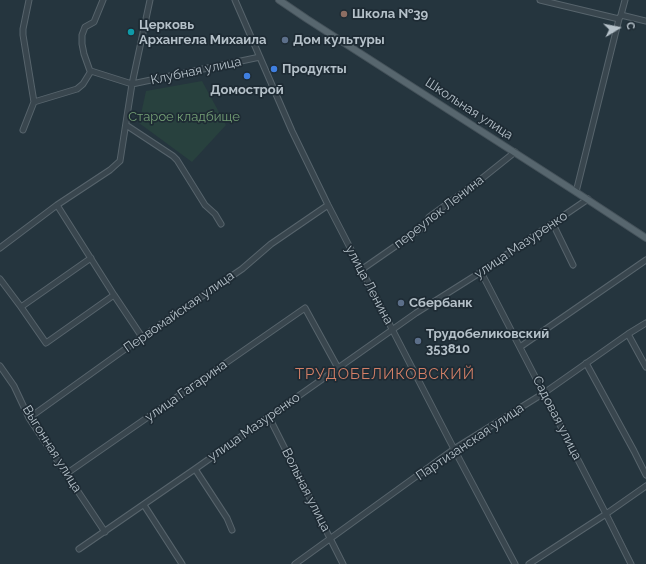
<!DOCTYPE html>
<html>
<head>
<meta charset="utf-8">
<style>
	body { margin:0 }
	#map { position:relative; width:646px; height:564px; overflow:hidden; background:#25353e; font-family:Raleway,sans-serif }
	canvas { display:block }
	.north { position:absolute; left:598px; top:8px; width:40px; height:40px; -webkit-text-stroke:3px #1e2b34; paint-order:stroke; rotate:80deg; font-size:11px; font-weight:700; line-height:16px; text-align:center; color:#b5c1c9 }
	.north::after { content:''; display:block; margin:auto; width:14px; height:18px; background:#b5c1c9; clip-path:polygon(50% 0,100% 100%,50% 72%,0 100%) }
</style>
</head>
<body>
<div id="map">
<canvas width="646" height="564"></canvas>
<div class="north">С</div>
</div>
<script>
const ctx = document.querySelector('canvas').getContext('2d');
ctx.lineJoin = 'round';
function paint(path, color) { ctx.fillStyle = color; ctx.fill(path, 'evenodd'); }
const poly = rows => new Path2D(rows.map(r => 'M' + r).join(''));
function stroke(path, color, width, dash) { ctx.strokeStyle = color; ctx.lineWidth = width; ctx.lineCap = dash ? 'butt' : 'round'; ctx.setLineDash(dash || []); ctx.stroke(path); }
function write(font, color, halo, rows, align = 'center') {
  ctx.font = font + ' Raleway,sans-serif'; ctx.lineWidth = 3.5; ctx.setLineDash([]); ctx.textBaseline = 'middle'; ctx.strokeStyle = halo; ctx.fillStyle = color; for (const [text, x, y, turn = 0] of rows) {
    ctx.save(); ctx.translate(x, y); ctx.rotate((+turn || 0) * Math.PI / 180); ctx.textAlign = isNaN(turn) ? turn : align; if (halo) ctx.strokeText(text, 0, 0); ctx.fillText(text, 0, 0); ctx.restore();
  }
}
paint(poly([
	[202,81,226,125,192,162,139,123,146,91]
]), '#28413e');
const minor = poly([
	[235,0,292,131,328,205,454,449,515,564],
	[540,0,619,19],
	[621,15,646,21],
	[91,71,90,71,84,54,82,44,82,35,85,27,94,22,103,0],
	[34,102,77,89,83,84,91,71,132,84,260,57],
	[126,125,173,156,177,160,205,205,215,214,221,224],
	[23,130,34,102,23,35,23,29,29,0],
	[576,192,619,19,621,15,625,0],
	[57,205,114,295,142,337],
	[553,224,573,265],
	[0,248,57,205,110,170,120,161,132,84,150,0],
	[361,270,423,227,429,217,480,180,515,152],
	[481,272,606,514,631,564],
	[0,279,21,307,46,343,114,295],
	[21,307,91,258],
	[628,334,646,367],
	[520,347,646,260],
	[586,363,634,451,646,475],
	[0,366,14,386,29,418,105,532],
	[269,417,343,564],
	[29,418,142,337,242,269,271,244,328,205],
	[195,469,227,518,232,530],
	[66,474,305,308,338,368],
	[144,505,182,564],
	[79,549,195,469,416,313,481,272,588,199],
	[295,564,454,449,544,393,628,334,646,323],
	[529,564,606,514,646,486]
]);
const major = poly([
	[279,0,307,19,576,192,646,238]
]);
stroke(minor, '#57646c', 7);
stroke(major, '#45525a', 8);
stroke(minor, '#39464e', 5);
stroke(major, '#57666e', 6);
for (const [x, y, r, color] of [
	[344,14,4,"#8d6e63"],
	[131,32,4,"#0f9aa8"],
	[285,40,4,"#5c6f8a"],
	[274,69,4,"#3f7fe0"],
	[247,76,4,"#3f7fe0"],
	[401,303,4,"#5c6f8a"],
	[418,341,4,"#5c6f8a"]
]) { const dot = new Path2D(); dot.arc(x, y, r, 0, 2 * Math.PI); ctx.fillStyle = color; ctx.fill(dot); stroke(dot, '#1e2b34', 1.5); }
write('bold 13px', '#b5c1c9', '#1e2b34', [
	["Школа №39",352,14],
	["Церковь",139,25],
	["Архангела Михаила",139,40],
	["Дом культуры",293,40],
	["Продукты",282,69],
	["Домострой",247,90,"center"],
	["Сбербанк",409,303],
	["Трудобеликовский",426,334],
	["353810",426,349]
], 'left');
write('13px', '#b5c1c9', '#1e2b34', [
	["Клубная улица",196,71,-12],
	["Школьная улица",469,109,33],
	["переулок Ленина",439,212,-38],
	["улица Мазуренко",521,245,-34],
	["улица Ленина",369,285,62],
	["Первомайская улица",179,312,-35],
	["улица Гагарина",186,391,-35],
	["Садовая улица",557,418,63],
	["улица Мазуренко",254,427,-35],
	["Партизанская улица",470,442,-34],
	["Выгонная улица",52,449,58],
	["Вольная улица",306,490,63]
]);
write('13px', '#749f75', '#1e2b34', [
	["Старое кладбище",184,117]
]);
ctx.letterSpacing = '1px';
write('15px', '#d37f66', '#1e2b34', [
	["ТРУДОБЕЛИКОВСКИЙ",385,374]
]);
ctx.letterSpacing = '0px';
</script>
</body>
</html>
